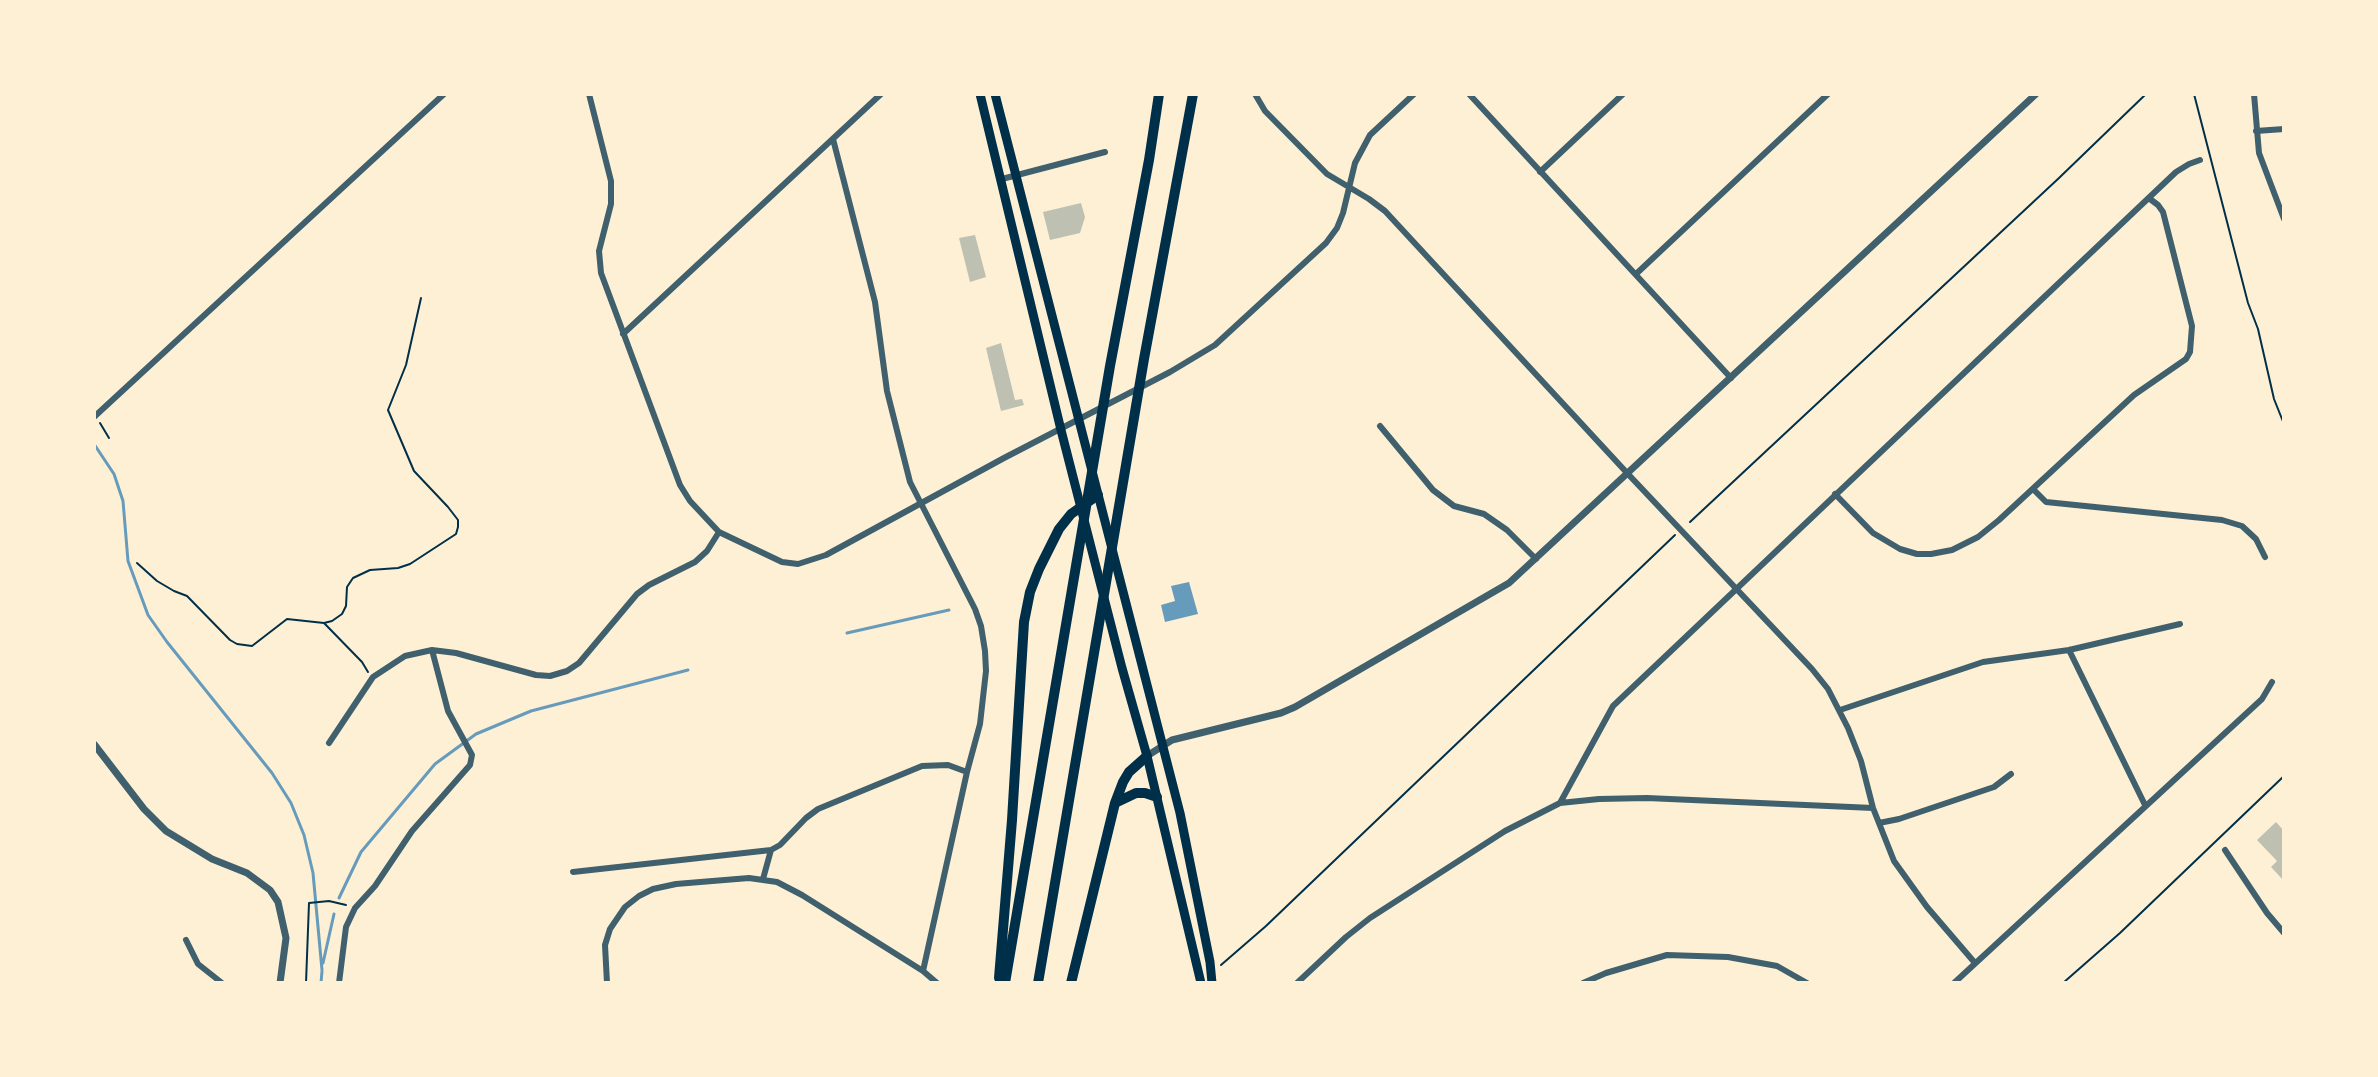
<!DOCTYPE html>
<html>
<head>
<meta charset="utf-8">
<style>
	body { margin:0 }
	#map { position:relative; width:2378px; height:1077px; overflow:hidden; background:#fdf0d5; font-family:"Varela Round",sans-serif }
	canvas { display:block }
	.frame { position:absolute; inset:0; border:96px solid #fdf0d5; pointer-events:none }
</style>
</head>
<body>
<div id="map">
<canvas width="2378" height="1077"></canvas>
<div class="frame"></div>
</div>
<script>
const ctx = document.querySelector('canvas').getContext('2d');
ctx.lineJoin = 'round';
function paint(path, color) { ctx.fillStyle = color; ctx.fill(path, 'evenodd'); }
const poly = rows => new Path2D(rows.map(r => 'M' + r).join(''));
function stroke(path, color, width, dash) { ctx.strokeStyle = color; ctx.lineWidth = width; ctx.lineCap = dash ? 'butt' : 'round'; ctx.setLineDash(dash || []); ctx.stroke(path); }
paint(poly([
	[1189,582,1198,614,1165,622,1161,605,1175,601,1171,586]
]), '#669bbc');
stroke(poly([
	[94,444,114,474,123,501,128,561,148,615,167,642,272,773,291,803,304,835,313,873,322,970],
	[847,633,949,610],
	[339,898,361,852,435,764,476,734,531,711,688,670],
	[323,963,334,914],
	[321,983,322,971]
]), '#669bbc', 3);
paint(poly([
	[1081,203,1085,217,1080,233,1050,240,1043,212],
	[975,235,986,277,970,282,959,238],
	[1001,343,1015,400,1022,399,1024,405,1001,411,986,348],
	[2276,822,2284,831,2284,881,2271,867,2277,861,2257,840]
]), '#bec0b2');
stroke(poly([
	[2194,94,2248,303,2258,329,2274,399,2284,424],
	[100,423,109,438],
	[1690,522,2059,178,2146,94],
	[137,563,157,581,174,591,187,596,230,640,237,644,252,646,287,619,324,623,362,662,368,672],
	[324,623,332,621,342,614,346,606,347,587,353,578,370,570,398,568,410,564,456,534,458,527,458,520,448,507,414,471,388,410,406,365,421,298],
	[1221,965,1266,926,1675,535],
	[306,983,309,903,329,901,346,905],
	[2063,983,2120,933,2284,776]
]), '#003049', 2);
stroke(poly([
	[589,94,611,181,611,204,599,251,601,273,680,485,690,501,719,532,782,562,798,564,826,555,1004,458,1170,372,1215,345,1326,243,1337,228,1343,213,1355,163,1370,135,1414,94],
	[1255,94,1265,111,1327,174,1369,199,1385,211,1628,474,1812,669,1828,689,1848,728,1861,761,1873,808,1894,861,1927,907,1975,963],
	[1469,94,1731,378],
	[2254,94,2259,153,2284,219],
	[2256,131,2284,129],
	[833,139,875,302,887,391,910,482,975,609,981,626,985,651,986,671,980,724,967,772,923,971],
	[1540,172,1623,94],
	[1002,179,1105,152],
	[1636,274,1828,94],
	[623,334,881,94],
	[94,417,444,94],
	[1380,426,1433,490,1454,506,1484,514,1507,530,1536,559],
	[2033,489,2046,502,2222,520,2242,526,2256,539,2265,557],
	[1835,494,1873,533,1900,549,1917,554,1931,554,1952,550,1978,537,1999,520,2134,395,2186,359,2190,352,2192,326,2163,212,2158,205,2150,199],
	[2069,650,2145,805],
	[1840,710,1983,662,2069,650,2180,624],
	[329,743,373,677,405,656,432,650,456,653,536,675,550,676,567,671,579,663,637,594,649,585,695,562,707,551,719,532],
	[1560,803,1613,706,2176,172,2189,164,2200,160],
	[1879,823,1899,819,1994,787,2011,774],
	[2225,850,2267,913,2284,933],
	[573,872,771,850,780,845,806,818,818,809,922,766,948,765,967,772],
	[763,879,771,850],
	[186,940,198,964,222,983],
	[339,983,346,927,355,908,375,886,412,831,470,765,472,755,448,711,432,650],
	[607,983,605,945,610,929,625,907,639,896,653,889,676,884,749,878,777,882,802,895,923,971,937,983],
	[1297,983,1346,937,1370,918,1505,831,1560,803,1599,799,1647,798,1873,808],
	[1583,983,1606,973,1667,955,1728,957,1777,966,1807,983],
	[1954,983,2262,699,2272,682]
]), '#3f606c', 6);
stroke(poly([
	[94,744,144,809,166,831,212,859,247,873,270,890,278,902,286,938,280,983],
	[1147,756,1172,740,1281,713,1295,707,1509,583,2036,94]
]), '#3f606c', 7);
stroke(poly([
	[980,94,1061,430,1122,668,1147,756,1201,983],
	[995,94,1180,813,1210,962,1212,983]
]), '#003049', 9);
stroke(poly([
	[1115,803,1136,793,1145,793,1157,797],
	[999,978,1012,820,1024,622,1030,592,1039,569,1059,529,1071,514,1098,495],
	[1005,983,1110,366,1149,160,1159,94],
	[1038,983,1144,359,1193,94],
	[1071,983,1115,803,1123,782,1129,772,1147,756]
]), '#003049', 10);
</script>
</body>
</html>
